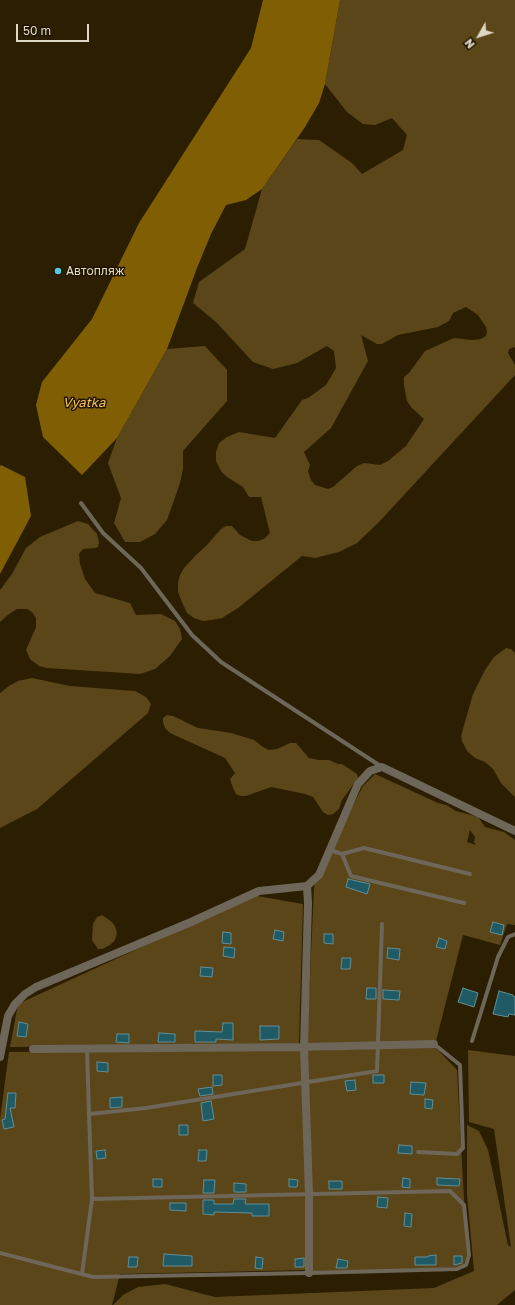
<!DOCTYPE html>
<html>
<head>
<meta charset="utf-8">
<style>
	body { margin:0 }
	#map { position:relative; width:515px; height:1305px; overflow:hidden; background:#2c1f01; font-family:"Golos Text",sans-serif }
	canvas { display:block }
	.north { position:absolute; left:459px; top:16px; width:40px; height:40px; -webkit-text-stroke:3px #221500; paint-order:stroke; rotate:231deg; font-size:11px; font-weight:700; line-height:16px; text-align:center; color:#e0d8c6 }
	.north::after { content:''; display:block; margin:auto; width:14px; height:18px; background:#e0d8c6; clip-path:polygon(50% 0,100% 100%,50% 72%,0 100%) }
	.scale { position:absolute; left:16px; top:24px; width:73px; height:18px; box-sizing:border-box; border:2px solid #e0d8c6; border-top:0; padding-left:5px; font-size:12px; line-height:14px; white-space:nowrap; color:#e0d8c6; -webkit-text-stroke:3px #221500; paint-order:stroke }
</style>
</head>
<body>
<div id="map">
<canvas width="515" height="1305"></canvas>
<div class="north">N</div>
<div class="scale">50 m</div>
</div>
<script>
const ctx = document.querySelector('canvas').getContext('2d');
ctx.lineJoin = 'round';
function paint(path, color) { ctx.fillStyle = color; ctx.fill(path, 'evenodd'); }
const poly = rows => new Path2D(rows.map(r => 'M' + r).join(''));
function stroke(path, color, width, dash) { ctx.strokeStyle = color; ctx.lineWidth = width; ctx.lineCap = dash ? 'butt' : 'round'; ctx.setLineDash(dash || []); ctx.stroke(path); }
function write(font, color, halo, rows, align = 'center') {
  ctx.font = font + ' "Golos Text",sans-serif'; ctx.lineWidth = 3; ctx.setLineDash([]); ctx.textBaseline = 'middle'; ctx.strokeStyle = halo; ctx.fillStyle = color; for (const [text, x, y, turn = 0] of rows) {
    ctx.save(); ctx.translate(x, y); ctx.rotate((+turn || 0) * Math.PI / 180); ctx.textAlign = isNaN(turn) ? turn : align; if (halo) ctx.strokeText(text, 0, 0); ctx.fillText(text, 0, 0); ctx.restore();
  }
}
paint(poly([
	[340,0,515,0,515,347,509,349,508,353,515,365,515,375,379,522,357,543,339,552,315,558,302,556,238,608,222,618,212,620,203,621,194,618,187,613,182,602,178,592,178,583,180,575,184,568,196,555,207,545,221,529,226,526,232,526,240,535,252,541,258,541,264,539,270,533,261,497,249,497,243,487,227,477,221,471,216,461,216,452,219,443,227,437,239,432,275,438,302,400,308,398,326,385,336,368,334,351,327,346,297,363,273,369,253,362,216,322,193,303,199,282,245,249,262,189,297,139,319,140,352,163,362,174,403,150,407,135,392,118,375,125,363,124,347,112,325,84],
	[466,307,478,315,486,327,487,332,486,336,481,339,472,340,454,338,425,351,409,373,404,377,404,385,407,401,412,408,424,419,406,446,388,461,380,465,364,463,357,466,333,487,328,489,315,485,311,480,308,471,310,465,304,452,331,428,368,361,361,335,377,344,382,344,398,335,438,327,449,321,453,313],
	[205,346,227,370,227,401,183,451,183,469,180,483,167,520,155,534,140,542,125,542,114,523,121,498,108,463,117,438,167,349],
	[78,521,88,524,97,534,99,543,98,547,95,548,83,549,79,554,80,564,85,579,95,593,130,603,136,615,161,614,175,621,180,629,182,639,179,643,170,656,155,669,140,674,47,668,39,666,30,659,26,650,36,627,36,618,32,612,27,609,17,609,9,614,0,622,0,590,12,574,26,548,40,537],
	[506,648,511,649,515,653,515,797,501,783,493,769,485,762,475,758,467,751,462,741,461,736,473,694,485,670,494,657],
	[32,678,70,686,135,691,146,697,151,704,148,713,37,809,0,828,0,693,9,686,18,681],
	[167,715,173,716,198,728,231,733,254,740,263,747,269,750,277,749,290,743,296,743,309,758,319,760,329,760,338,764,342,764,357,774,358,778,342,800,339,809,333,814,328,815,323,812,313,797,305,794,271,787,246,796,241,796,236,794,233,788,230,779,235,773,225,758,170,733,165,728,163,722,163,718],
	[375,774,438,803,446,805,456,811,478,817,485,827,504,832,515,840,515,925,507,924,500,945,463,935,436,1041,307,1044,314,887,330,850,363,786],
	[470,830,475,837,474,842,476,845,467,842],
	[257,896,303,904,299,1044,10,1047,18,1004,146,945],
	[102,915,112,922,115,926,117,933,115,940,110,945,102,949,98,949,92,940,93,924,97,917],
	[435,1047,457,1070,467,1254,463,1267,313,1272,307,1051],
	[303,1050,307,1270,120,1274,112,1305,0,1305,0,1119,9,1052],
	[468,1050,515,1056,515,1290,497,1305,113,1305,123,1295,138,1287,165,1284,215,1297,434,1288,474,1271,467,1194,467,1125,479,1131,488,1150,508,1245,511,1247,494,1129,469,1122]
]), '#5a4619');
paint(poly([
	[263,0,340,0,325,84,319,103,305,127,262,189,246,200,226,205,211,234,197,268,167,349,117,438,82,475,43,437,36,405,42,382,92,319,139,223,251,48],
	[1,465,25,477,31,516,0,574,0,466]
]), '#805f04');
const building = poly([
	[348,879,370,884,367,894,346,887,348,879],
	[493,922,504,925,502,935,490,932,493,922],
	[275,930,284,932,283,941,273,939,275,930],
	[223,932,231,933,231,944,222,943,223,932],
	[324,934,333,934,333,944,324,943,324,934],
	[439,938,447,941,445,949,436,947,439,938],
	[224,947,235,948,234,958,223,956,224,947],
	[388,948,400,949,399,960,387,958,388,948],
	[342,958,351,958,350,969,341,969,342,958],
	[201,967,213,968,212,977,200,976,201,967],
	[367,988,376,988,376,999,366,999,367,988],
	[463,988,478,993,474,1007,458,1002,463,988],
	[383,990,400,991,399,1000,383,999,383,990],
	[499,991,513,995,513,996,515,997,515,1015,509,1014,508,1017,493,1014,499,991],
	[19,1022,28,1024,26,1037,17,1036,19,1022],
	[223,1023,233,1023,233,1040,216,1039,216,1042,195,1042,195,1031,222,1032,223,1023],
	[260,1026,279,1026,279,1039,260,1040,260,1026],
	[159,1033,175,1034,175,1042,158,1042,159,1033],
	[117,1034,129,1034,129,1043,116,1042,117,1034],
	[97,1062,108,1063,108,1072,97,1071,97,1062],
	[213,1075,222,1075,222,1085,213,1086,213,1075],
	[373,1075,384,1075,384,1083,373,1083,373,1075],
	[355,1080,356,1090,347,1091,345,1081,355,1080],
	[411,1082,426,1083,424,1095,410,1094,411,1082],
	[212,1087,213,1094,200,1096,198,1089,212,1087],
	[8,1093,16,1093,15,1108,10,1108,14,1127,4,1129,2,1120,5,1119,8,1093],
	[122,1097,122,1107,110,1108,110,1098,122,1097],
	[425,1099,433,1100,432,1109,425,1108,425,1099],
	[211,1101,214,1119,203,1121,201,1103,211,1101],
	[179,1125,188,1125,188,1135,179,1135,179,1125],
	[399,1145,412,1146,412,1154,398,1153,399,1145],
	[105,1150,106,1158,97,1159,96,1151,105,1150],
	[199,1150,207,1150,206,1161,198,1161,199,1150],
	[403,1178,410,1179,410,1188,402,1187,403,1178],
	[437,1178,460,1179,459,1186,437,1185,437,1178],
	[153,1179,162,1179,162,1187,153,1187,153,1179],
	[289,1179,298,1180,297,1187,289,1187,289,1179],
	[204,1180,215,1180,214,1193,203,1193,204,1180],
	[329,1181,342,1181,342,1189,329,1189,329,1181],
	[234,1183,246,1184,246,1192,234,1192,234,1183],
	[378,1197,388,1198,387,1208,377,1207,378,1197],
	[234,1199,246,1199,245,1204,269,1204,269,1216,252,1216,252,1213,214,1212,214,1215,203,1214,203,1200,214,1200,214,1204,233,1204,234,1199],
	[170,1203,186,1203,186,1211,170,1210,170,1203],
	[405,1213,412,1214,411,1227,404,1226,405,1213],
	[164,1254,192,1256,192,1266,163,1266,164,1254],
	[436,1255,436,1265,415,1265,415,1257,428,1257,428,1256,436,1255],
	[454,1256,462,1256,462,1263,454,1265,454,1256],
	[129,1257,138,1257,137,1267,128,1267,129,1257],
	[256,1257,263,1258,262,1269,255,1268,256,1257],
	[304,1258,304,1267,295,1267,295,1259,304,1258],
	[338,1259,348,1261,347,1268,336,1268,338,1259]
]);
paint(building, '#205a64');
stroke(building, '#628e96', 1);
stroke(poly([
	[81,503,103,533,141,568,192,635,221,662,382,767],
	[330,850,342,854,364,848,470,874],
	[342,854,351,876,464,903],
	[472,1041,498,957,508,937,515,934],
	[89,1114,146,1108,377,1071,382,924],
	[418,1152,457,1154,463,1148,460,1065,434,1044],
	[0,1253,93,1277,309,1273,457,1269,466,1265,469,1255,464,1205,450,1191,92,1199],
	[82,1274,92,1199,89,1114,87,1049]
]), '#6d6659', 4);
stroke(poly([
	[307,886,308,903,304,1047,309,1194,309,1273],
	[33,1049,304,1047,434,1044],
	[0,1057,8,1016,15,1004,25,994,36,987,191,922,259,891,307,886,319,875,358,784,370,771,382,767,515,831]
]), '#6d6659', 8);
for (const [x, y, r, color] of [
	[58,271,4,"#54cade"]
]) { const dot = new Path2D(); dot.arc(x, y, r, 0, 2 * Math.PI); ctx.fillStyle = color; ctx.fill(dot); stroke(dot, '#221500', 1.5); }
write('12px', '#e0d8c6', '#221500', [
	["Автопляж",66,271]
], 'left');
write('italic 13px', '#f0c159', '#221500', [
	["Vyatka",84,403]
]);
</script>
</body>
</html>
